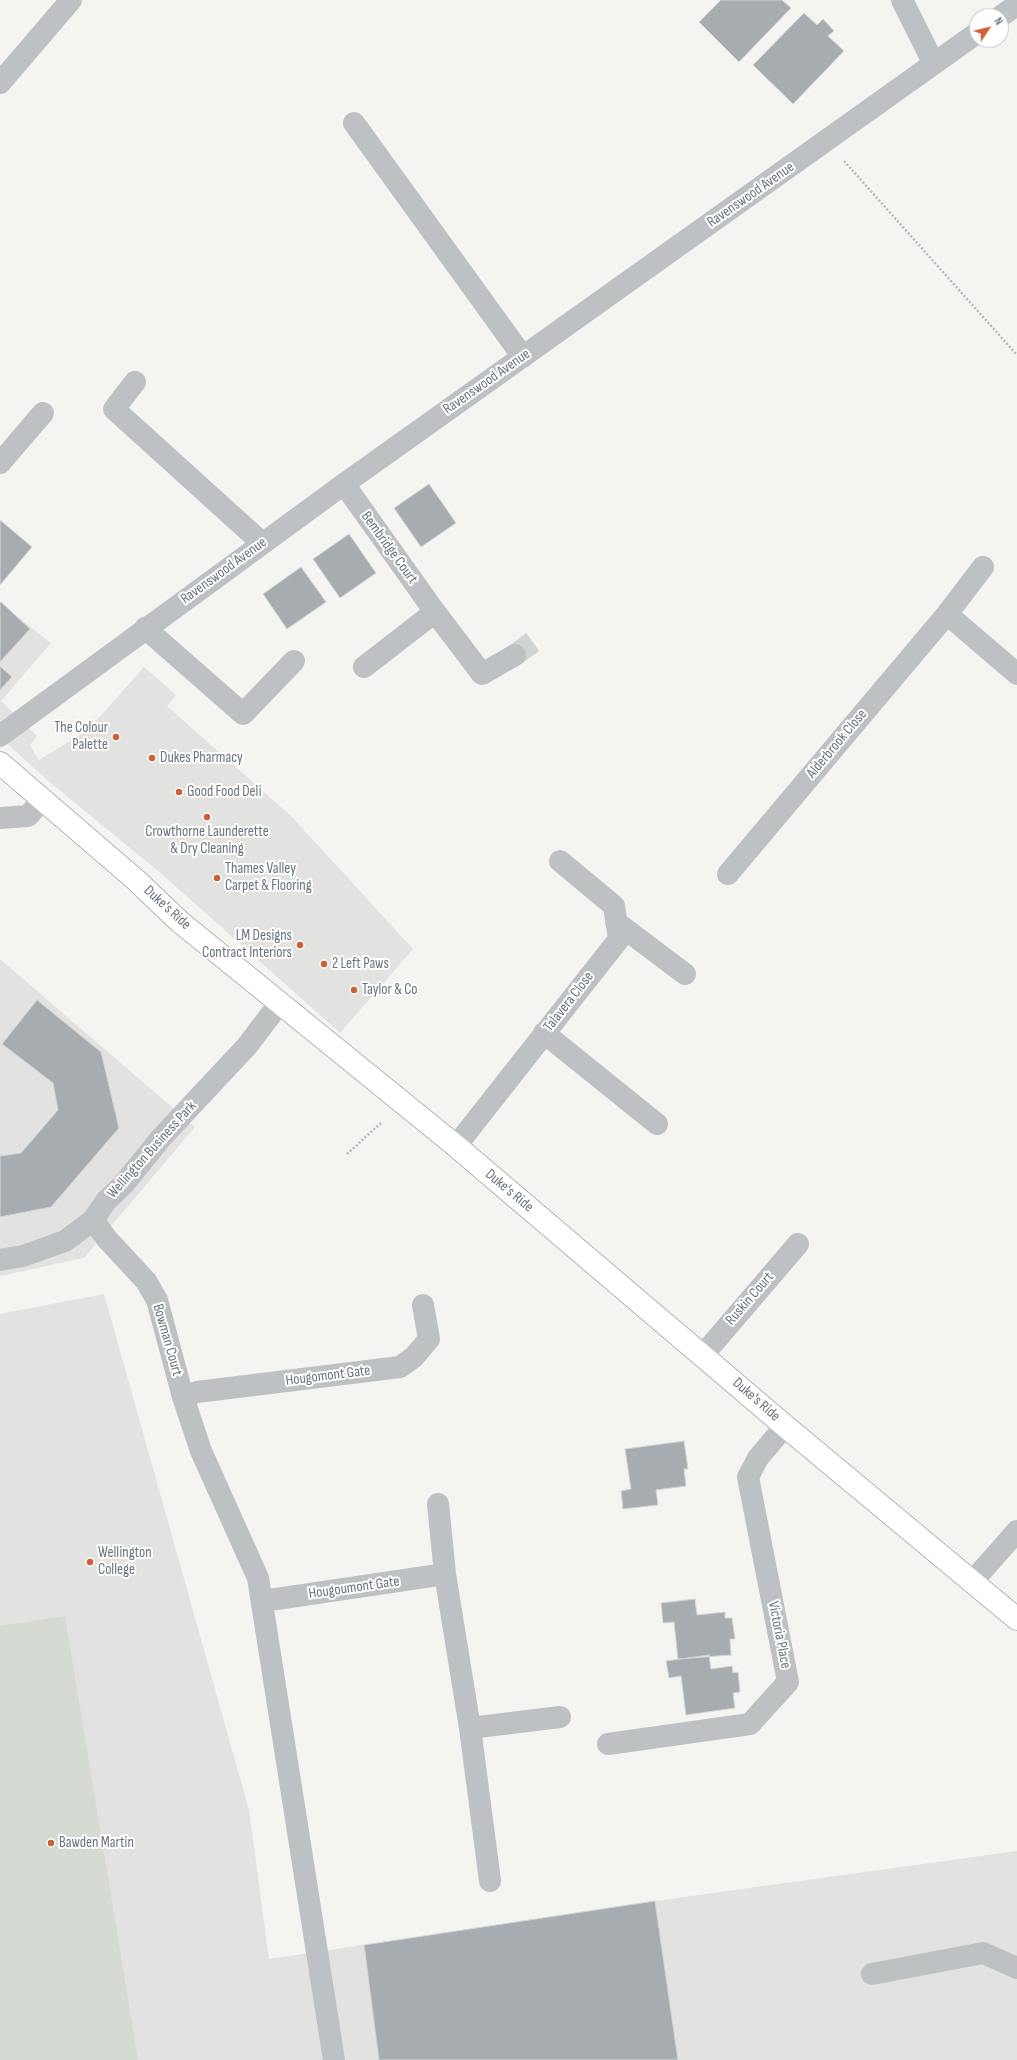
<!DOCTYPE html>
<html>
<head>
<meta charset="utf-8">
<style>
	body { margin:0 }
	#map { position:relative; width:1017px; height:2060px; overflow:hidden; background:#f4f4f1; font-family:"Sofia Sans Condensed",sans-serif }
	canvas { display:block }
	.north { position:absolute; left:969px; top:8px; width:40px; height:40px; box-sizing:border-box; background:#fff; border:1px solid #c2c7cb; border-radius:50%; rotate:55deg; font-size:11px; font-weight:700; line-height:16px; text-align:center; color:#67737e }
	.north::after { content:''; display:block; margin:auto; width:14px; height:18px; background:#cd6038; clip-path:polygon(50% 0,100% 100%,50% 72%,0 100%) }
</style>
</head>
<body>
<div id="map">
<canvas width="1017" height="2060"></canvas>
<div class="north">N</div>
</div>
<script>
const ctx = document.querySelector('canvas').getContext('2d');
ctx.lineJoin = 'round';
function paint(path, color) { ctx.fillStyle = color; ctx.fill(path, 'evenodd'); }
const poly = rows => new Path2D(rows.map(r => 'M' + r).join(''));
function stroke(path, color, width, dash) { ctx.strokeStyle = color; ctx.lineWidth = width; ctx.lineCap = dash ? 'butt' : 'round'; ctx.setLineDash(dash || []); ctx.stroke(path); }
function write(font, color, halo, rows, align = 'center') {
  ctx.font = font + ' "Sofia Sans Condensed",sans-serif'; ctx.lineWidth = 4; ctx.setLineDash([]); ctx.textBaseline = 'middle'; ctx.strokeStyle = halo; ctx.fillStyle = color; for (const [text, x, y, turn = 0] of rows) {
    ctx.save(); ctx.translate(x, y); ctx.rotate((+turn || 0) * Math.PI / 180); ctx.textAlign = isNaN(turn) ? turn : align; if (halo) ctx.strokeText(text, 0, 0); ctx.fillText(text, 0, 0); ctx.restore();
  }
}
paint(poly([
	[0,603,51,643,1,701,37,736,30,745,39,760,88,730,144,667,176,695,167,706,291,816,413,949,340,1033,164,876,46,779,0,737],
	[0,959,195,1127,84,1258,0,1276],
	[104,1294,249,1810,269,1959,655,1901,1017,1851,1017,2060,0,2060,0,1314]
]), '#e2e3e1');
paint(poly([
	[65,1616,138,2060,0,2060,0,1626]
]), '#d5dad3');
const building = poly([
	[721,0,782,0,791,8,739,62,699,22,721,0],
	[804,13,817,25,823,19,834,31,828,36,844,51,793,104,753,65,804,13],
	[429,484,456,523,421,547,394,508,429,484],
	[0,520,32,547,0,585,0,520],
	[349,534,376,573,340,598,313,559,349,534],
	[301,567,326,602,287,629,263,594,301,567],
	[1,602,30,629,0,662,0,603,1,602],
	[0,666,12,677,0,690,0,666],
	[37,1000,101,1052,119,1128,51,1207,0,1217,0,1156,21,1153,58,1110,53,1083,2,1044,37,1000],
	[684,1441,688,1469,684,1469,686,1486,656,1490,658,1505,623,1509,621,1491,631,1489,625,1449,684,1441],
	[695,1599,697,1615,725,1612,725,1618,732,1618,735,1639,730,1639,731,1655,678,1659,674,1622,663,1623,661,1603,695,1599],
	[709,1655,711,1669,732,1666,733,1673,738,1672,740,1692,733,1693,735,1708,686,1715,681,1676,669,1678,666,1661,709,1655],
	[655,1901,678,2060,379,2060,364,1945,655,1901]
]);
paint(building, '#a6acb0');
stroke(building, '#d5d5d4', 1);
stroke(poly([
	[515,655,538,638]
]), '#d1d4d4', 22, [22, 11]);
const major = poly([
	[0,763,136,880,180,922,456,1146,785,1426,1017,1619]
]);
stroke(major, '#b1b5b8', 24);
stroke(poly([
	[844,161,1017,355],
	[347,1154,382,1122]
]), '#b7babc', 2.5, [2, 2]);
stroke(poly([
	[902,0,934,64],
	[1001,16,1017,5],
	[0,83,71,0],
	[354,123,523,357],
	[135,382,114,409,262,543],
	[0,463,43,413],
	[344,484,435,612,364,667],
	[435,612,482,674,515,655],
	[947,614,1017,674],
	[145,628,243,714,294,661],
	[0,736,344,484,977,33],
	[0,818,28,816,43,799],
	[728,874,947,614,983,567],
	[616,922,685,974],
	[544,1033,657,1124],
	[456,1146,619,939,614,906,560,861],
	[93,1220,107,1239,146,1281,157,1300,183,1397,201,1451,258,1578,334,2060],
	[0,1260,23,1256,65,1241,93,1220,106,1201,123,1185,161,1138,247,1046,279,1004],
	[703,1355,798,1244],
	[183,1397,197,1392,400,1367,414,1357,429,1339,423,1305],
	[438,1504,445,1574],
	[972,1582,1017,1531],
	[263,1601,445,1574,470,1728,490,1881],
	[470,1728,560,1717],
	[608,1744,750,1724,788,1682,748,1477,758,1458,785,1426],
	[872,1974,983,1953,1017,1968]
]), '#bec1c4', 22);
stroke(major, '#fff', 22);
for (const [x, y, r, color] of [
	[116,737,4,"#cd6038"],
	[152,758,4,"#cd6038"],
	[179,792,4,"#cd6038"],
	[207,817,4,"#cd6038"],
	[217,878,4,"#cd6038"],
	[300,945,4,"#cd6038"],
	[324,964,4,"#cd6038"],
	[354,990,4,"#cd6038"],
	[90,1562,4,"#cd6038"],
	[51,1843,4,"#cd6038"]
]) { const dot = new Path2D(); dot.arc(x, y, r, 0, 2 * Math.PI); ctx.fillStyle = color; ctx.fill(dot); stroke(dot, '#fff', 1.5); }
write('15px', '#67737e', '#fff', [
	["Ravenswood Avenue",751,195,-35],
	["Ravenswood Avenue",487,382,-35],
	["Bembridge Court",389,548,54],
	["Ravenswood Avenue",224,571,-36],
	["Alderbrook Close",837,744,-50],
	["Duke's Ride",167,908,42],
	["Talavera Close",569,1002,-52],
	["Wellington Business Park",152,1150,-48],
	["Duke's Ride",509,1191,40],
	["Ruskin Court",750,1299,-49],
	["Bowman Court",167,1340,74],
	["Hougomont Gate",328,1376,-7],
	["Duke's Ride",756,1400,41],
	["Hougoumont Gate",354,1588,-8],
	["Victoria Place",779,1635,79]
]);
write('15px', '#67737e', '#fff', [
	["The Colour",108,728,"right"],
	["Palette",108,745,"right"],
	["Dukes Pharmacy",160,758],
	["Good Food Deli",187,792],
	["Crowthorne Launderette",207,832,"center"],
	["& Dry Cleaning",207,849,"center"],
	["Thames Valley",225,869],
	["Carpet & Flooring",225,886],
	["LM Designs",292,936,"right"],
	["Contract Interiors",292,953,"right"],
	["2 Left Paws",332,964],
	["Taylor & Co",362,990],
	["Wellington",98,1553],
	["College",98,1570],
	["Bawden Martin",59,1843]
], 'left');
</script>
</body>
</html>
